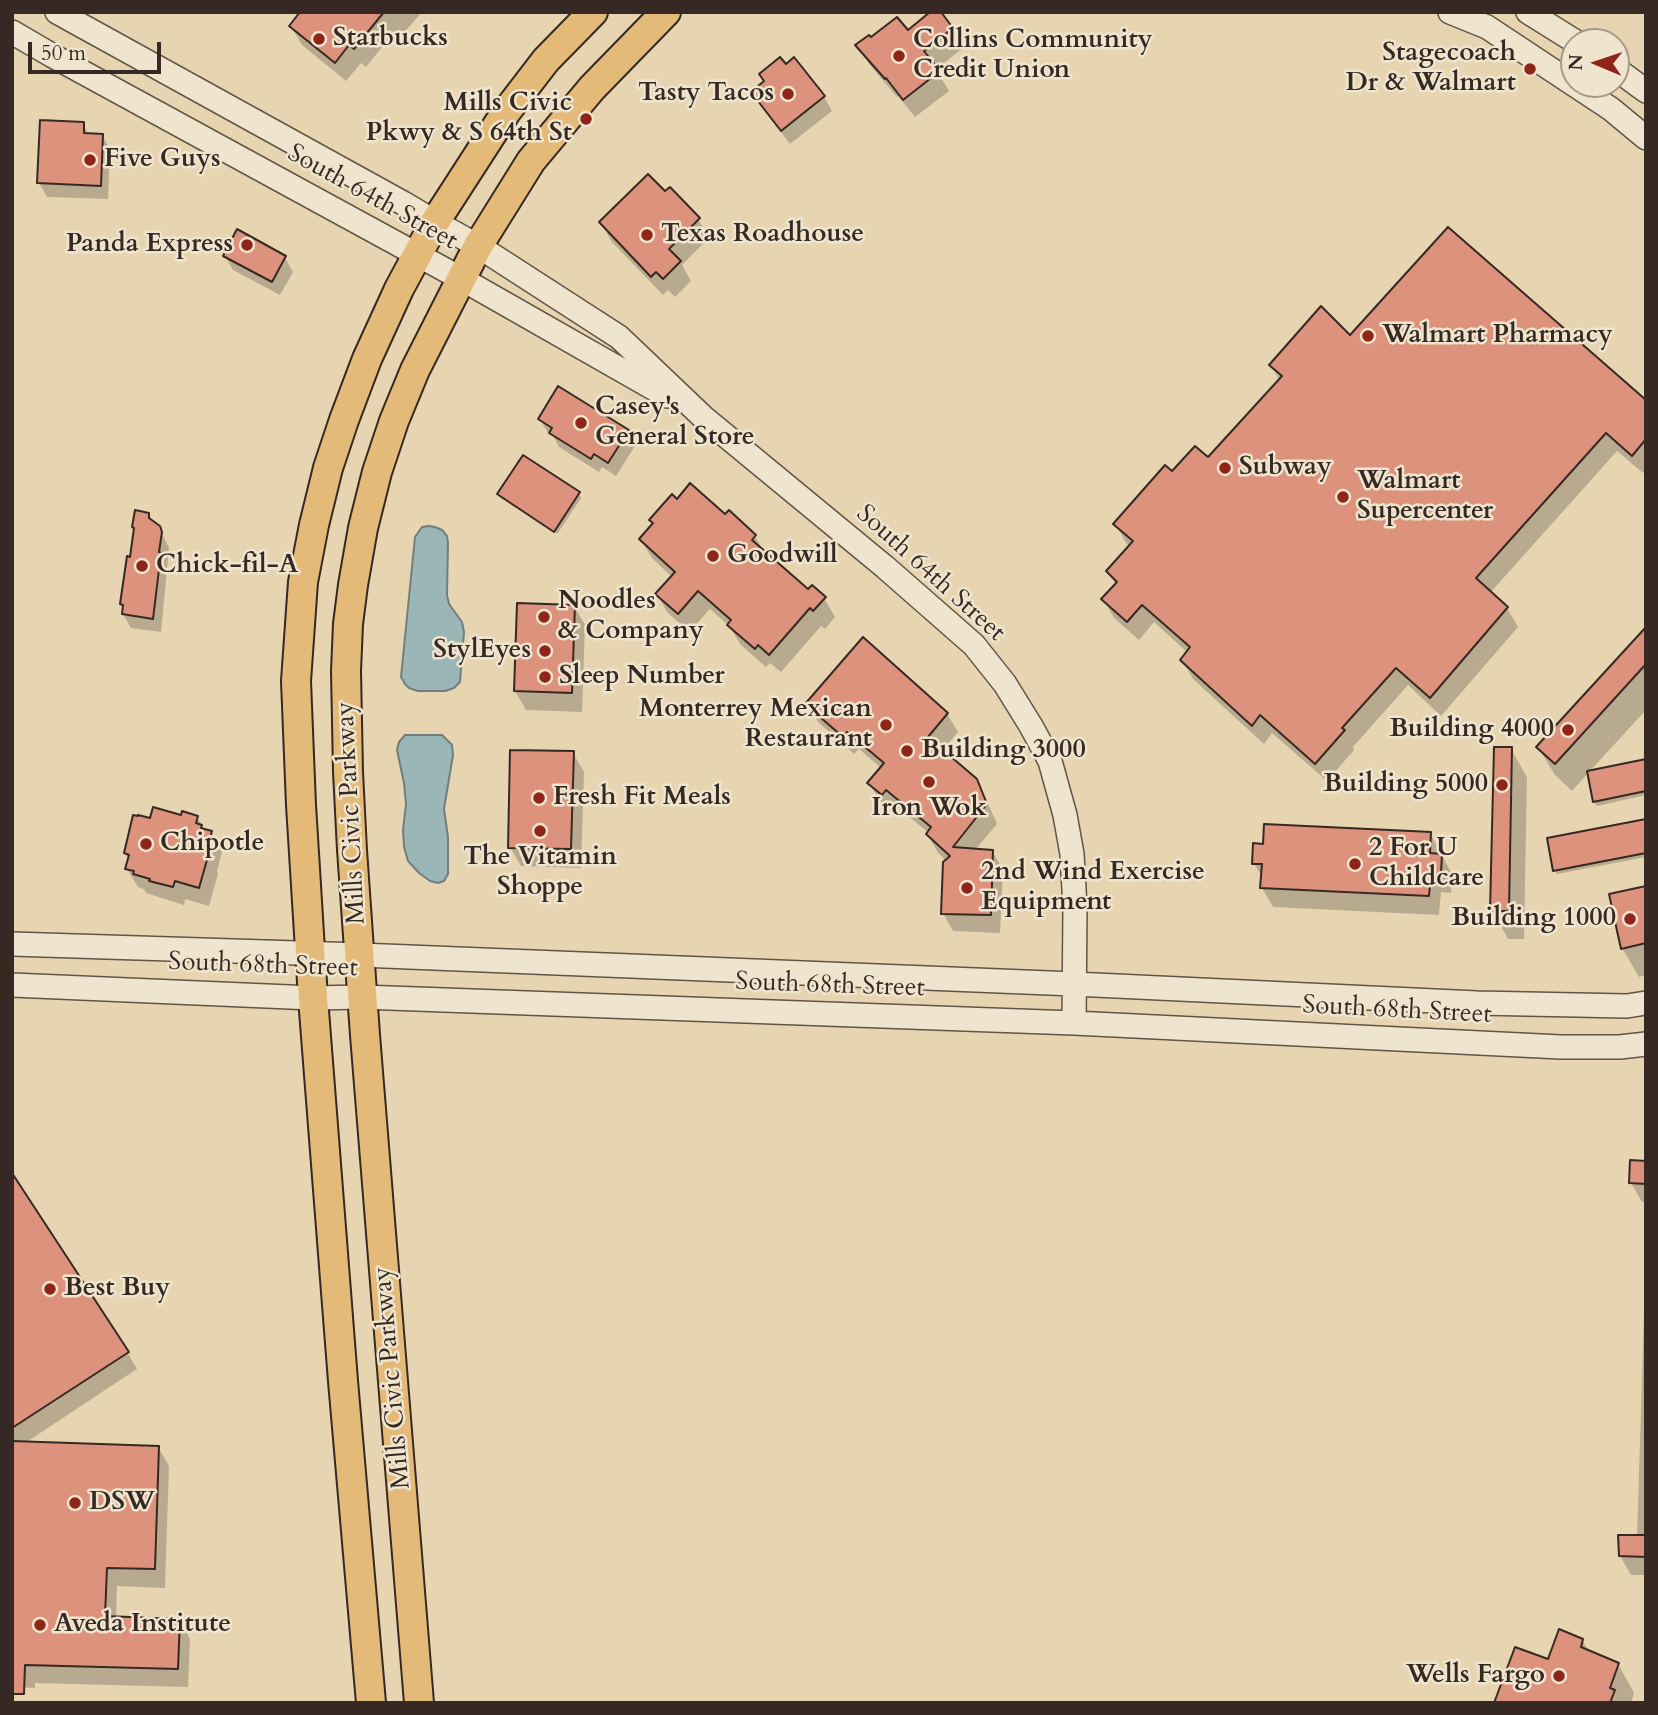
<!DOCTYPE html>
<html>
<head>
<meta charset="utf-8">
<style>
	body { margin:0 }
	#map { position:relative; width:1658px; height:1715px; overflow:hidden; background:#e7d5b2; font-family:Cardo,serif }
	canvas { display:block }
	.frame { position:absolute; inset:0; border:14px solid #362923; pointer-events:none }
	.north { position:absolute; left:1560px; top:28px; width:70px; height:70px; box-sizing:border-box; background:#efe4cd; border:2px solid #a59989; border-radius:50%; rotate:272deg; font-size:19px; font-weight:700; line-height:28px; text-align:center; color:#362923 }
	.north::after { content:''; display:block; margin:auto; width:24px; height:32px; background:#8f2418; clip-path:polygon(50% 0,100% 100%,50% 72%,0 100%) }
	.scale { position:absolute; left:28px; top:42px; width:133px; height:32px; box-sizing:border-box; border:4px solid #362923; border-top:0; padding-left:9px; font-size:21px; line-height:24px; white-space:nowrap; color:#362923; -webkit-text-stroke:5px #efe4cd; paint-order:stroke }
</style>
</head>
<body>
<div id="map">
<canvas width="1658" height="1715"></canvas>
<div class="frame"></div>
<div class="north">N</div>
<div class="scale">50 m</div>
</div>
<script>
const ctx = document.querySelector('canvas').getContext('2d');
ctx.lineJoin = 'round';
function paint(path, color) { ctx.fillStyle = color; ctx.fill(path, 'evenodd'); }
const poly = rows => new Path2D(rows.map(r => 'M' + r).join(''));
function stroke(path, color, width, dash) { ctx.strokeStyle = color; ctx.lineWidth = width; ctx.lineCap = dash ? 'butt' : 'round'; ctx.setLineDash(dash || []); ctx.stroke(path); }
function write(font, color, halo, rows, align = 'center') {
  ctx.font = font + ' Cardo,serif'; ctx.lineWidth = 5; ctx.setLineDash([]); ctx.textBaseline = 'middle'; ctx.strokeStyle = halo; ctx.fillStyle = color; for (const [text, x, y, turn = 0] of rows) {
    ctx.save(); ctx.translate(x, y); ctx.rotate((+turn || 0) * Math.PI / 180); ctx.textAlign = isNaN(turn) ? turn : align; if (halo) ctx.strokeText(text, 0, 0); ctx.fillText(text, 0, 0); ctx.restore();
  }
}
const water = poly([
	[429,526,435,527,442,530,447,536,448,543,447,595,449,604,462,622,464,632,460,682,454,688,445,691,418,691,409,688,405,684,401,677,415,537,422,527,429,526],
	[405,735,442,735,452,745,453,755,444,809,448,837,448,874,444,881,438,883,430,881,419,873,408,861,404,847,403,830,406,804,404,783,397,750,399,742,405,735]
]);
paint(water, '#9bb6b7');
stroke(water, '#737e7c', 2);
paint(poly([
	[302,12,422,12,401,36,395,31,366,67,361,63,346,81,302,45,291,26],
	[939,12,952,29,963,48,936,69,949,91,915,117,898,96,897,97,869,64,858,45,871,39,907,32],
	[753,92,824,97,832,111,790,144,761,106],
	[83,124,89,135,102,135,110,149,108,199,47,197,39,183],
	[665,194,698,219,709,238,682,265,691,281,675,297,668,290,663,295,612,242,601,223],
	[225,256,285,258,293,272,280,295,233,270],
	[1351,337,1646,402,1646,470,1643,473,1617,451,1490,593,1507,608,1518,627,1441,716,1408,685,1353,747,1354,750,1327,781,1272,733,1264,744,1193,679,1182,660,1188,653,1154,622,1139,640,1114,618,1103,599,1116,585,1108,571,1130,546,1126,543,1116,524,1172,473,1208,459,1280,381,1271,365],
	[540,419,627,432,635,446,616,476,602,467,599,472,559,447,554,437,548,433],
	[523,457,579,494,581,498,557,534,501,498,499,494],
	[677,501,725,517,755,536,765,554,808,591,824,598,835,617,825,629,821,626,781,672,770,663,766,667,740,644,730,627,710,609,689,632,668,613,657,595,672,577,652,558,641,540],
	[148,515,153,524,159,527,169,548,161,632,131,628,123,614,124,608,122,604,132,559],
	[574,606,585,625,582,712,526,710,515,691],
	[1646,637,1646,710,1589,772,1646,760,1646,795,1597,806,1594,802,1589,772,1572,791,1555,775,1538,747],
	[807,704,947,714,958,732,942,751,975,780,986,799,997,824,975,850,992,851,1003,869,1000,933,953,931,943,913,947,861,938,853,928,835,929,833,897,807,893,812,880,801,869,783,881,768,859,749,854,754,818,722],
	[1511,749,1527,777,1524,939,1508,939,1492,910],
	[573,753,584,772,581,868,521,866,510,847],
	[182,817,197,817,205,831,211,833,222,852,217,871,218,874,209,906,185,899,184,905,146,893,144,889,138,887,127,869,130,860,125,853,151,820],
	[1646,821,1646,857,1557,874,1555,870],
	[1430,833,1452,874,1451,893,1441,892,1439,915,1273,907,1262,888,1263,879,1254,863],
	[1646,888,1646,975,1639,977,1622,948],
	[1646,1163,1646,1202,1642,1202,1631,1183],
	[12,1188,127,1352,137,1369,25,1443,158,1447,169,1466,165,1588,117,1586,116,1618,179,1620,190,1639,188,1687,35,1683,35,1688,12,1687,14,1443,12,1440],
	[1646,1248,1646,1575,1631,1575,1620,1556,1637,1537],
	[1582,1640,1589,1652,1618,1664,1634,1693,1631,1703,1496,1703,1549,1661]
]), '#0003');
const building = poly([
	[300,12,384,12,354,49,349,45,335,63,289,26,300,12],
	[930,12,941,12,953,28,924,51,940,71,903,100,886,78,885,79,855,45,869,35,871,37,897,17,908,30,930,12],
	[780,57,786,64,794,57,825,96,781,131,751,92,764,81,759,74,780,57],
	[40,120,84,122,84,133,103,134,101,186,37,183,40,120],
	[648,174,665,191,670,187,700,218,669,249,681,261,663,279,656,272,651,277,599,222,648,174],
	[1448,227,1646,400,1646,439,1632,456,1606,433,1476,578,1508,607,1430,698,1396,668,1342,728,1345,730,1315,764,1260,715,1252,726,1180,660,1190,647,1142,605,1127,622,1101,599,1117,582,1106,571,1133,541,1113,524,1165,465,1172,471,1195,446,1208,457,1282,376,1269,365,1321,306,1350,335,1448,227],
	[237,229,286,256,272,282,223,256,237,229],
	[558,386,629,430,608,463,594,454,591,459,549,433,552,428,538,419,558,386],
	[523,455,580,492,554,532,497,494,523,455],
	[690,483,725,514,729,510,756,535,752,540,808,589,812,585,826,597,813,611,810,608,769,655,758,645,755,649,727,625,731,620,698,591,678,614,655,594,675,572,639,539,653,523,649,520,672,494,677,499,690,483],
	[135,510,149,513,149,518,160,526,162,532,159,552,161,553,153,619,122,614,123,605,120,604,127,556,130,557,134,528,132,527,135,510],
	[517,603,575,605,572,693,514,691,517,603],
	[1646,627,1646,664,1555,764,1536,747,1646,627],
	[863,637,948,713,928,737,977,779,987,804,953,847,993,850,991,915,941,914,943,862,950,856,926,834,931,827,886,790,882,795,867,783,884,763,847,732,843,737,805,704,863,637],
	[1494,747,1512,747,1509,911,1490,911,1494,747],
	[510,750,574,751,571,849,508,848,510,750],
	[1646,759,1646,791,1593,802,1587,771,1646,759],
	[153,807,181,815,182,811,198,816,196,823,202,825,201,828,212,831,206,853,209,853,199,888,175,881,173,887,149,881,150,879,133,874,134,871,125,869,129,855,124,853,133,815,138,816,138,815,150,818,153,807],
	[1646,819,1646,853,1553,871,1547,838,1646,819],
	[1264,824,1431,832,1430,853,1442,854,1441,874,1431,874,1429,896,1260,888,1262,864,1252,864,1253,843,1263,844,1264,824],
	[1646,886,1646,943,1621,949,1609,894,1646,886],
	[1630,1160,1646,1161,1646,1184,1629,1183,1630,1160],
	[12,1173,129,1352,12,1428,12,1173],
	[12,1441,159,1446,155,1569,107,1568,105,1616,180,1619,178,1669,25,1665,24,1694,12,1694,12,1441],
	[1618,1535,1646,1535,1646,1557,1619,1556,1618,1535],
	[1559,1629,1583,1639,1581,1647,1619,1663,1610,1688,1615,1690,1610,1703,1494,1703,1515,1647,1548,1659,1559,1629]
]);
paint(building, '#dc927c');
stroke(building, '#362923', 2);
const minor = poly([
	[57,12,403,203,435,222,478,246,619,337,703,417,885,567,974,645,1005,684,1031,726,1050,761,1065,815,1072,854,1075,907,1074,1023],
	[1450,12,1487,27,1611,109,1646,138],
	[1528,12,1576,42],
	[12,32,53,56,460,278,667,396],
	[1616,69,1646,91],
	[12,944,360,955,1074,984,1477,1003,1627,1006,1646,1003],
	[12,985,313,998,362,997,1074,1023,1561,1047,1620,1047,1646,1044]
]);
const major = poly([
	[371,1703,343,1381,313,998,301,805,296,681,303,582,314,525,328,468,344,420,367,359,399,289,435,222,506,112,546,60,593,12],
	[419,1703,365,1035,352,850,348,772,346,671,348,624,353,585,363,528,377,472,394,421,415,370,478,246,531,161,592,88,666,12]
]);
stroke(minor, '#625447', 26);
stroke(major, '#362923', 32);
stroke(minor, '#efe4cd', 23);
stroke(major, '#e4ba79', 28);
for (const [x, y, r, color] of [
	[319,39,7,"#8f2418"],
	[899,56,7,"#8f2418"],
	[1530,69,7,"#8f2418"],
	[788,94,7,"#8f2418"],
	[586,119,7,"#8f2418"],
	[90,160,7,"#8f2418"],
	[647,235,7,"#8f2418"],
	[247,245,7,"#8f2418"],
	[1368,336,7,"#8f2418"],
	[581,423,7,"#8f2418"],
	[1225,468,7,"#8f2418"],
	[1343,497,7,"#8f2418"],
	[713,556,7,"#8f2418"],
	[142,566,7,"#8f2418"],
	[544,617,7,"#8f2418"],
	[545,651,7,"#8f2418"],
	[545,677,7,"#8f2418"],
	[886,725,7,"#8f2418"],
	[1568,730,7,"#8f2418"],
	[907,751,7,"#8f2418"],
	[929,782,7,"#8f2418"],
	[1502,785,7,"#8f2418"],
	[539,798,7,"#8f2418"],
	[540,831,7,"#8f2418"],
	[146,844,7,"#8f2418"],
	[1355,864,7,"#8f2418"],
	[967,888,7,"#8f2418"],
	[1630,919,7,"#8f2418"],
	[50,1289,7,"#8f2418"],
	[75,1503,7,"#8f2418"],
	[40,1625,7,"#8f2418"],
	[1559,1676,7,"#8f2418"]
]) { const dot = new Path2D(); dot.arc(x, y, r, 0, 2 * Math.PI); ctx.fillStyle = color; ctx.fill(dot); stroke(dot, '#efe4cd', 2.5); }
write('bold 26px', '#362923', '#efe4cd', [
	["Starbucks",333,39],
	["Collins Community",913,41],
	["Credit Union",913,71],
	["Stagecoach",1516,54,"right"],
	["Dr & Walmart",1516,84,"right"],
	["Tasty Tacos",774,94,"right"],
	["Mills Civic",572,104,"right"],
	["Pkwy & S 64th St",572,134,"right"],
	["Five Guys",104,160],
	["Texas Roadhouse",661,235],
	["Panda Express",233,245,"right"],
	["Walmart Pharmacy",1382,336],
	["Casey's",595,408],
	["General Store",595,438],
	["Subway",1239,468],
	["Walmart",1357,482],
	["Supercenter",1357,512],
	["Goodwill",727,556],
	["Chick-fil-A",156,566],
	["Noodles",558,602],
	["& Company",558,632],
	["StylEyes",531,651,"right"],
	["Sleep Number",559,677],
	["Monterrey Mexican",872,710,"right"],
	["Restaurant",872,740,"right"],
	["Building 4000",1554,730,"right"],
	["Building 3000",921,751],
	["Building 5000",1488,785,"right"],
	["Fresh Fit Meals",553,798],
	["Iron Wok",929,809,"center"],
	["Chipotle",160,844],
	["2 For U",1369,849],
	["Childcare",1369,879],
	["The Vitamin",540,858,"center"],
	["Shoppe",540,888,"center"],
	["2nd Wind Exercise",981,873],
	["Equipment",981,903],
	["Building 1000",1616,919,"right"],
	["Best Buy",64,1289],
	["DSW",89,1503],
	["Aveda Institute",54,1625],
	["Wells Fargo",1545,1676,"right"]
], 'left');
write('26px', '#362923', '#efe4cd', [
	["South 64th Street",372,198,29],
	["South 64th Street",930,574,42],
	["Mills Civic Parkway",352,813,-93],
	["South 68th Street",263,966,2],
	["South 68th Street",830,986,2],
	["South 68th Street",1397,1011,3],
	["Mills Civic Parkway",393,1378,-95]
]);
</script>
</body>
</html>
